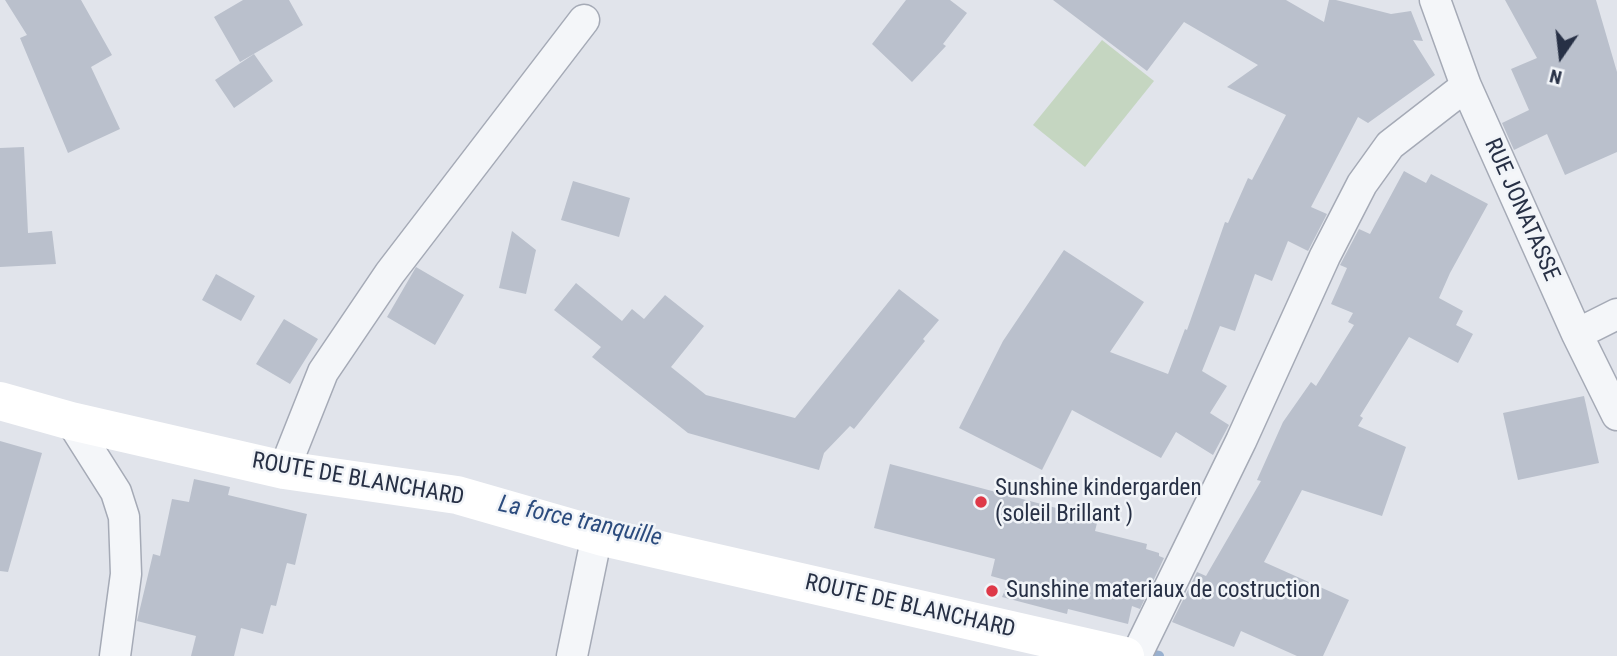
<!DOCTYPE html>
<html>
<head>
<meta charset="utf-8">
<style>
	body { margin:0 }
	#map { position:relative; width:1617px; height:656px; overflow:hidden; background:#e1e4eb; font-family:"Roboto Condensed",sans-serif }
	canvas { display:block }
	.north { position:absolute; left:1526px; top:21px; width:70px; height:70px; -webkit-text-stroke:5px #f1f4f8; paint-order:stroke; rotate:194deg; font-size:19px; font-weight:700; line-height:28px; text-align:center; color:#273045 }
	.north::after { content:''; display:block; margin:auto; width:24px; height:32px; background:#273045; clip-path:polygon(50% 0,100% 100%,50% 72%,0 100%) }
</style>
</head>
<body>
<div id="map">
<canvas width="1617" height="656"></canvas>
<div class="north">N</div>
</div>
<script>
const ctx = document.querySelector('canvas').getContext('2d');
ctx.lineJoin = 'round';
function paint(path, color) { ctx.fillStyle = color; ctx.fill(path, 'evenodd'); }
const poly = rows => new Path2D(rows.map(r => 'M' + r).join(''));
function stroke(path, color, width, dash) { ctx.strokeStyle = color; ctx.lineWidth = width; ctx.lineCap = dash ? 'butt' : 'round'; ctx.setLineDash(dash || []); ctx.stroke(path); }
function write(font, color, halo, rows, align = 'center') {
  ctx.font = font + ' "Roboto Condensed",sans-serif'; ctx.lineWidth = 5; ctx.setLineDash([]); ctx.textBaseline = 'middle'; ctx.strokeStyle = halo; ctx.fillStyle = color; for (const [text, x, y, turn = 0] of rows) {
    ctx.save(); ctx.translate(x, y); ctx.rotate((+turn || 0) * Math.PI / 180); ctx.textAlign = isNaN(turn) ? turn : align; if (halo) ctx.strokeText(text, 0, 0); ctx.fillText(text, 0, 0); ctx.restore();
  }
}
paint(poly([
	[1102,40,1154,81,1085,167,1033,125]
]), '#c5d6c1');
stroke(poly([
	[1139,652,1159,656]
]), '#98b0cf', 10);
paint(poly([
	[5,0,81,0,112,55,91,67,120,129,68,153,20,38,27,35],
	[243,0,289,0,303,25,240,62,214,17],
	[906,0,950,0,967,13,943,44,946,46,912,82,872,44],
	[1053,0,1286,0,1324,22,1329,0,1336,0,1391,14,1411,11,1423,41,1413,40,1435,75,1368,123,1358,117,1311,207,1327,214,1308,251,1288,241,1272,281,1255,274,1235,331,1220,326,1202,371,1227,386,1210,413,1229,425,1213,455,1176,432,1161,458,1072,410,1042,470,959,428,1003,341,1064,250,1144,302,1110,352,1168,374,1185,329,1187,330,1225,222,1228,223,1248,178,1252,180,1286,115,1227,87,1258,65,1184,22,1147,71],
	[1505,0,1596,0,1617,72,1617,152,1565,175,1547,134,1514,150,1502,123,1529,110,1511,69,1537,58],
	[254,54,273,81,234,108,215,80],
	[24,147,28,233,52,231,56,264,0,267,0,148],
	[1404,171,1426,183,1431,174,1488,204,1450,273,1439,298,1463,311,1456,325,1473,334,1458,363,1409,337,1360,416,1363,418,1358,426,1406,447,1382,516,1302,490,1264,562,1349,600,1323,656,1297,656,1241,631,1234,647,1172,622,1197,572,1206,576,1261,481,1257,480,1283,422,1311,382,1316,386,1354,325,1348,322,1353,313,1331,304,1347,268,1340,265,1359,229,1370,234],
	[573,181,630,198,619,237,561,220],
	[512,231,536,250,526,294,499,288],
	[416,267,464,295,435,345,387,317],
	[216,274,255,296,241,321,202,300],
	[576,283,622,321,632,309,644,319,665,295,704,326,671,367,706,395,795,418,899,289,939,320,923,339,925,341,854,429,850,426,824,453,819,470,688,433,592,357,601,347,554,310],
	[284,319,318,339,290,384,256,364],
	[1584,396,1599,463,1518,480,1503,413],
	[0,441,42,453,8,572,0,571],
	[890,464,1098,519,1095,531,1147,544,1146,549,1159,553,1159,556,1164,558,1140,609,1132,606,1128,624,1068,609,1067,614,1002,597,1009,581,991,576,995,559,874,528],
	[194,479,230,487,228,495,307,514,295,565,287,563,276,606,271,605,263,634,241,628,234,656,191,656,196,636,137,621,153,554,160,556,172,499,189,502]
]), '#bac0cc');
const street = poly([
	[1435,0,1466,86,1577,334,1617,415],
	[1577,334,1617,314],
	[71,421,116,492,124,517,126,574,115,656],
	[284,470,323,372,390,273,584,20],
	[572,656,597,535],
	[1136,656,1241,441,1325,256,1362,184,1390,145,1466,86]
]);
stroke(street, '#a5aab6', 33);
stroke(street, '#f4f6f9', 30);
stroke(poly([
	[0,401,71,421,284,470,457,495,603,537,1125,656]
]), '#fff', 38);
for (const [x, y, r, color] of [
	[981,502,7,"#de3948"],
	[992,591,7,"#de3948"]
]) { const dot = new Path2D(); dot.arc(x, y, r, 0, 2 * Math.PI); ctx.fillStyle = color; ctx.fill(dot); stroke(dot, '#f1f4f8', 2.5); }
write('23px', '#273045', '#f1f4f8', [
	["RUE JONATASSE",1521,210,66],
	["ROUTE DE BLANCHARD",358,480,10],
	["ROUTE DE BLANCHARD",910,607,13]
]);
write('23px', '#273045', '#f1f4f8', [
	["Sunshine kindergarden",995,489],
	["(soleil Brillant )",995,515],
	["Sunshine materiaux de costruction",1006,591]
], 'left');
write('italic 24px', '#2c4c7e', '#f1f4f8', [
	["La force tranquille",580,522,12]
]);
</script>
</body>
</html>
